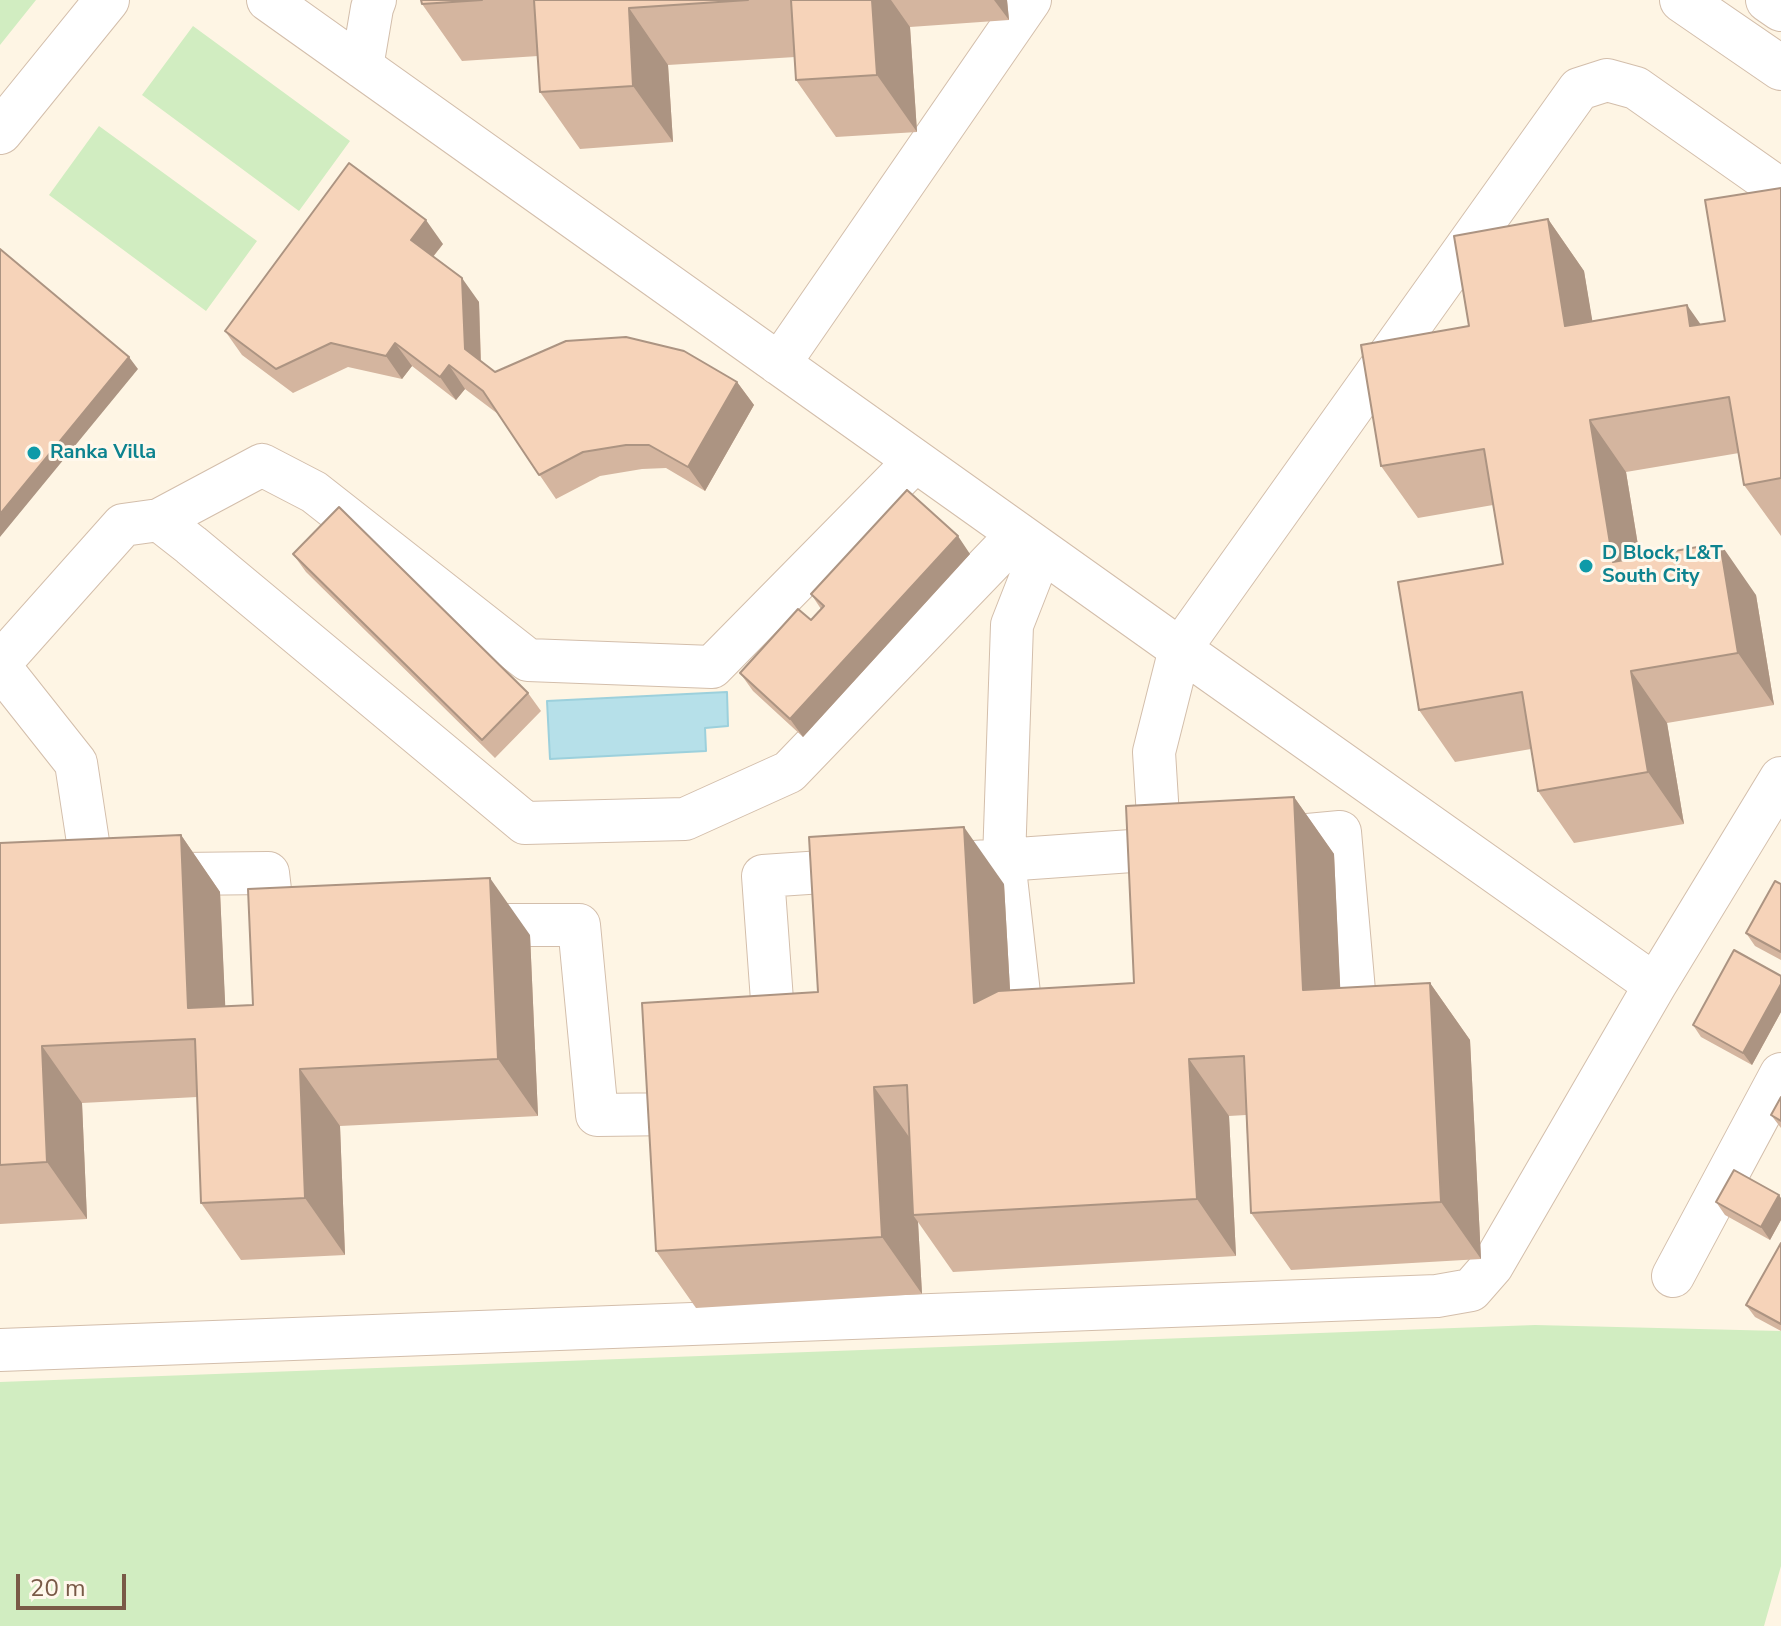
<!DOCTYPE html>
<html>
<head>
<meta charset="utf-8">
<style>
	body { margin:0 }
	#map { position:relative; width:1781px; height:1626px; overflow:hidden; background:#fef5e4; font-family:"Nunito Sans",sans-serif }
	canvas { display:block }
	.scale { position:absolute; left:16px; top:1574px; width:110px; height:36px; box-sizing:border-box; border:4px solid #795a47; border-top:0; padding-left:10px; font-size:24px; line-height:28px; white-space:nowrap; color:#795a47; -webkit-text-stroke:6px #fff8ec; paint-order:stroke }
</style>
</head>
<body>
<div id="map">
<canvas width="1781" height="1626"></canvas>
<div class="scale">20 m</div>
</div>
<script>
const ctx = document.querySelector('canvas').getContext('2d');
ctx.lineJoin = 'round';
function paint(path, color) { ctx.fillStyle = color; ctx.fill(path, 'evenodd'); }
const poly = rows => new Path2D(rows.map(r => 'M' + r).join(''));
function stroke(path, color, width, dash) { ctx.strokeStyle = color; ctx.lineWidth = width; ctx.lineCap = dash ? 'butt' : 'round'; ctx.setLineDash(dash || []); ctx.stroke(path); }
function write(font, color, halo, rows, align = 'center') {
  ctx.font = font + ' "Nunito Sans",sans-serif'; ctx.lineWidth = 6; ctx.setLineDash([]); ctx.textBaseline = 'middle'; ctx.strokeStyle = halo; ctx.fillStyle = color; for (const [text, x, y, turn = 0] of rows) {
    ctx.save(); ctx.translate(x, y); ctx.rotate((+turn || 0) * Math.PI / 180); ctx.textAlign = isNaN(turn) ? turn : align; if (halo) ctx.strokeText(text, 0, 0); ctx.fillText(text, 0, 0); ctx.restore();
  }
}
paint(poly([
	[0,0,36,0,0,45],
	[193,26,350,141,299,211,142,95],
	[99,126,257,241,206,311,49,195],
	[1535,1325,1781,1331,1781,1566,1764,1626,0,1626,0,1382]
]), '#d1edc1');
const water = poly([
	[727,692,728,726,705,728,706,751,550,759,547,701,727,692]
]);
paint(water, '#b6e0e9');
stroke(water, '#9cd0dc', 2);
const minor = poly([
	[268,0,1180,649,1655,985],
	[362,67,372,8,375,0],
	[779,364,1030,0],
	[159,520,191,545,525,823,685,819,789,772,1018,534],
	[1041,551,1012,625,1004,860,1160,849,1154,752,1180,649,1579,89,1607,80,1636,88,1781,190],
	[0,663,123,525,159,520,262,465,314,492,528,660,712,667,915,461],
	[0,667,76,763,93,875,268,873,274,924,293,924],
	[1265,839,1340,832,1354,991],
	[930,865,1004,860,1023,1029,1040,1026],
	[468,925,579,925,597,1115,676,1114,676,1082],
	[749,1029,774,1028,763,876,867,869],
	[1673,1276,1781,1074],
	[0,1350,1437,1296,1471,1290,1492,1266,1655,985,1781,778]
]);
const tertiary = poly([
	[1682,0,1781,68],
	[1768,0,1781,9],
	[0,132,107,0]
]);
stroke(minor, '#d3beab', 44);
stroke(tertiary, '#d3beab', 46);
stroke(minor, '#fff', 42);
stroke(tertiary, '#fff', 44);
paint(poly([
	[421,0,1007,0,1009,20,910,27,917,132,836,137,796,80,795,57,668,65,673,142,580,149,540,92,538,56,462,61,422,4],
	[1781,188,1781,536,1744,485,1739,453,1626,472,1640,557,1756,595,1774,705,1667,723,1684,824,1574,843,1538,791,1531,749,1455,762,1419,710,1503,564,1493,505,1418,518,1381,466,1548,219,1584,271,1592,321,1701,325,1725,321],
	[443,244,433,257,479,302,481,361,495,372,737,382,754,405,705,491,666,468,642,469,600,476,556,499,498,414,465,389,456,400,412,366,402,379,348,367,293,393,242,355,225,331],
	[293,554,528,693,541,711,495,758,306,572],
	[970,554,803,737,753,691,740,673,811,620,821,609,811,594],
	[1294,797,1334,854,1340,988,1430,983,1470,1040,1481,1259,1291,1270,1251,1213,1246,1115,1229,1116,1236,1256,953,1272,918,1222,922,1294,696,1308,656,1251,818,992,1004,884,1010,990,1134,983],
	[181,835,220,892,225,1006,253,1005,530,935,538,1116,340,1126,345,1255,241,1260,201,1203,197,1097,82,1103,87,1219,0,1224,0,843],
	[1781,884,1781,960,1755,946,1746,933],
	[1781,976,1781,1012,1752,1065,1701,1037,1693,1025],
	[1781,1097,1781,1128,1771,1115],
	[1781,1198,1781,1220,1770,1240,1725,1215,1716,1202],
	[1781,1243,1781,1331,1755,1317,1746,1305]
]), '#d4b59f');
paint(poly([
	[872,0,891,0,910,27,917,132,877,75],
	[994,0,1007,0,1009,20],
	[629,8,668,65,673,142,633,86],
	[1548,219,1584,271,1602,378,1565,326],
	[426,220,443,244,427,264,411,240],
	[462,278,479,302,481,373,465,349],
	[1687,305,1723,356,1690,326],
	[395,343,412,366,402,379,386,356],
	[129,357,138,369,0,537,0,514],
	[449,365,465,389,456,400,440,377],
	[737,382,754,405,705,491,688,467],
	[1590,420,1626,472,1649,613,1613,562],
	[958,536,970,554,803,737,790,719],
	[1720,543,1756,595,1774,705,1738,653],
	[1631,671,1667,723,1684,824,1648,772],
	[1294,797,1334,854,1343,1047,1303,990],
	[964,827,1004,884,1014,1060,974,1003],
	[181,835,220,892,228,1065,188,1008],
	[490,878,530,935,538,1116,498,1059],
	[1430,983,1470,1040,1481,1259,1441,1202],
	[1781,984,1781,1012,1752,1065,1743,1053],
	[42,1046,82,1103,87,1219,47,1162],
	[1189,1059,1229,1116,1236,1256,1197,1199],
	[300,1069,340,1126,345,1255,305,1198],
	[874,1087,914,1144,913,1215,918,1222,922,1294,882,1237],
	[1779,1195,1781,1198,1781,1220,1770,1240,1761,1227]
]), '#ac9482');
const building = poly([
	[421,0,482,0,422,4,421,0],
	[534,0,748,0,629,8,633,86,540,92,534,0],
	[791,0,872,0,877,75,796,80,791,0],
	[349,163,426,220,411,240,462,278,465,349,495,372,566,341,626,337,684,351,737,382,688,467,649,445,626,445,583,452,539,475,483,391,449,365,440,377,395,343,386,356,331,343,276,369,225,331,349,163],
	[1781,188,1781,478,1744,485,1729,397,1590,420,1613,562,1720,543,1738,653,1631,671,1648,772,1538,791,1522,692,1419,710,1398,582,1503,564,1484,449,1381,466,1361,345,1469,326,1454,236,1548,219,1565,326,1687,305,1690,326,1725,321,1705,200,1781,188],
	[0,249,129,357,0,514,0,249],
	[907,490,958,536,790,719,740,673,798,609,811,620,824,606,811,594,907,490],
	[339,507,528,693,482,740,293,554,339,507],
	[1294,797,1303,990,1430,983,1441,1202,1251,1213,1244,1056,1189,1059,1197,1199,913,1215,907,1085,874,1087,882,1237,656,1251,642,1003,818,992,809,837,964,827,974,1003,998,991,1134,983,1126,806,1294,797],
	[181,835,188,1008,253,1005,248,889,490,878,498,1059,300,1069,305,1198,201,1203,195,1039,42,1046,47,1162,0,1165,0,843,181,835],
	[1775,881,1781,884,1781,952,1746,933,1775,881],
	[1734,950,1781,976,1781,984,1743,1053,1693,1025,1734,950],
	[1781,1097,1781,1121,1771,1115,1781,1097],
	[1734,1170,1779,1195,1761,1227,1716,1202,1734,1170],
	[1781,1243,1781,1324,1746,1305,1781,1243]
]);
paint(building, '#f6d3b9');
stroke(building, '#ac9482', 2);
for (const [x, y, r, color] of [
	[34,453,8,"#0f9aa8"],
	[1586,566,8,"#0f9aa8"]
]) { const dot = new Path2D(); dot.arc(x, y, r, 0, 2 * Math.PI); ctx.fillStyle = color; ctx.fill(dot); stroke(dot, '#fff8ec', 3); }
write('bold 20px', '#0d838f', '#fff8ec', [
	["Ranka Villa",50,453],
	["D Block, L&T",1602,554],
	["South City",1602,577]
], 'left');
</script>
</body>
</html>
